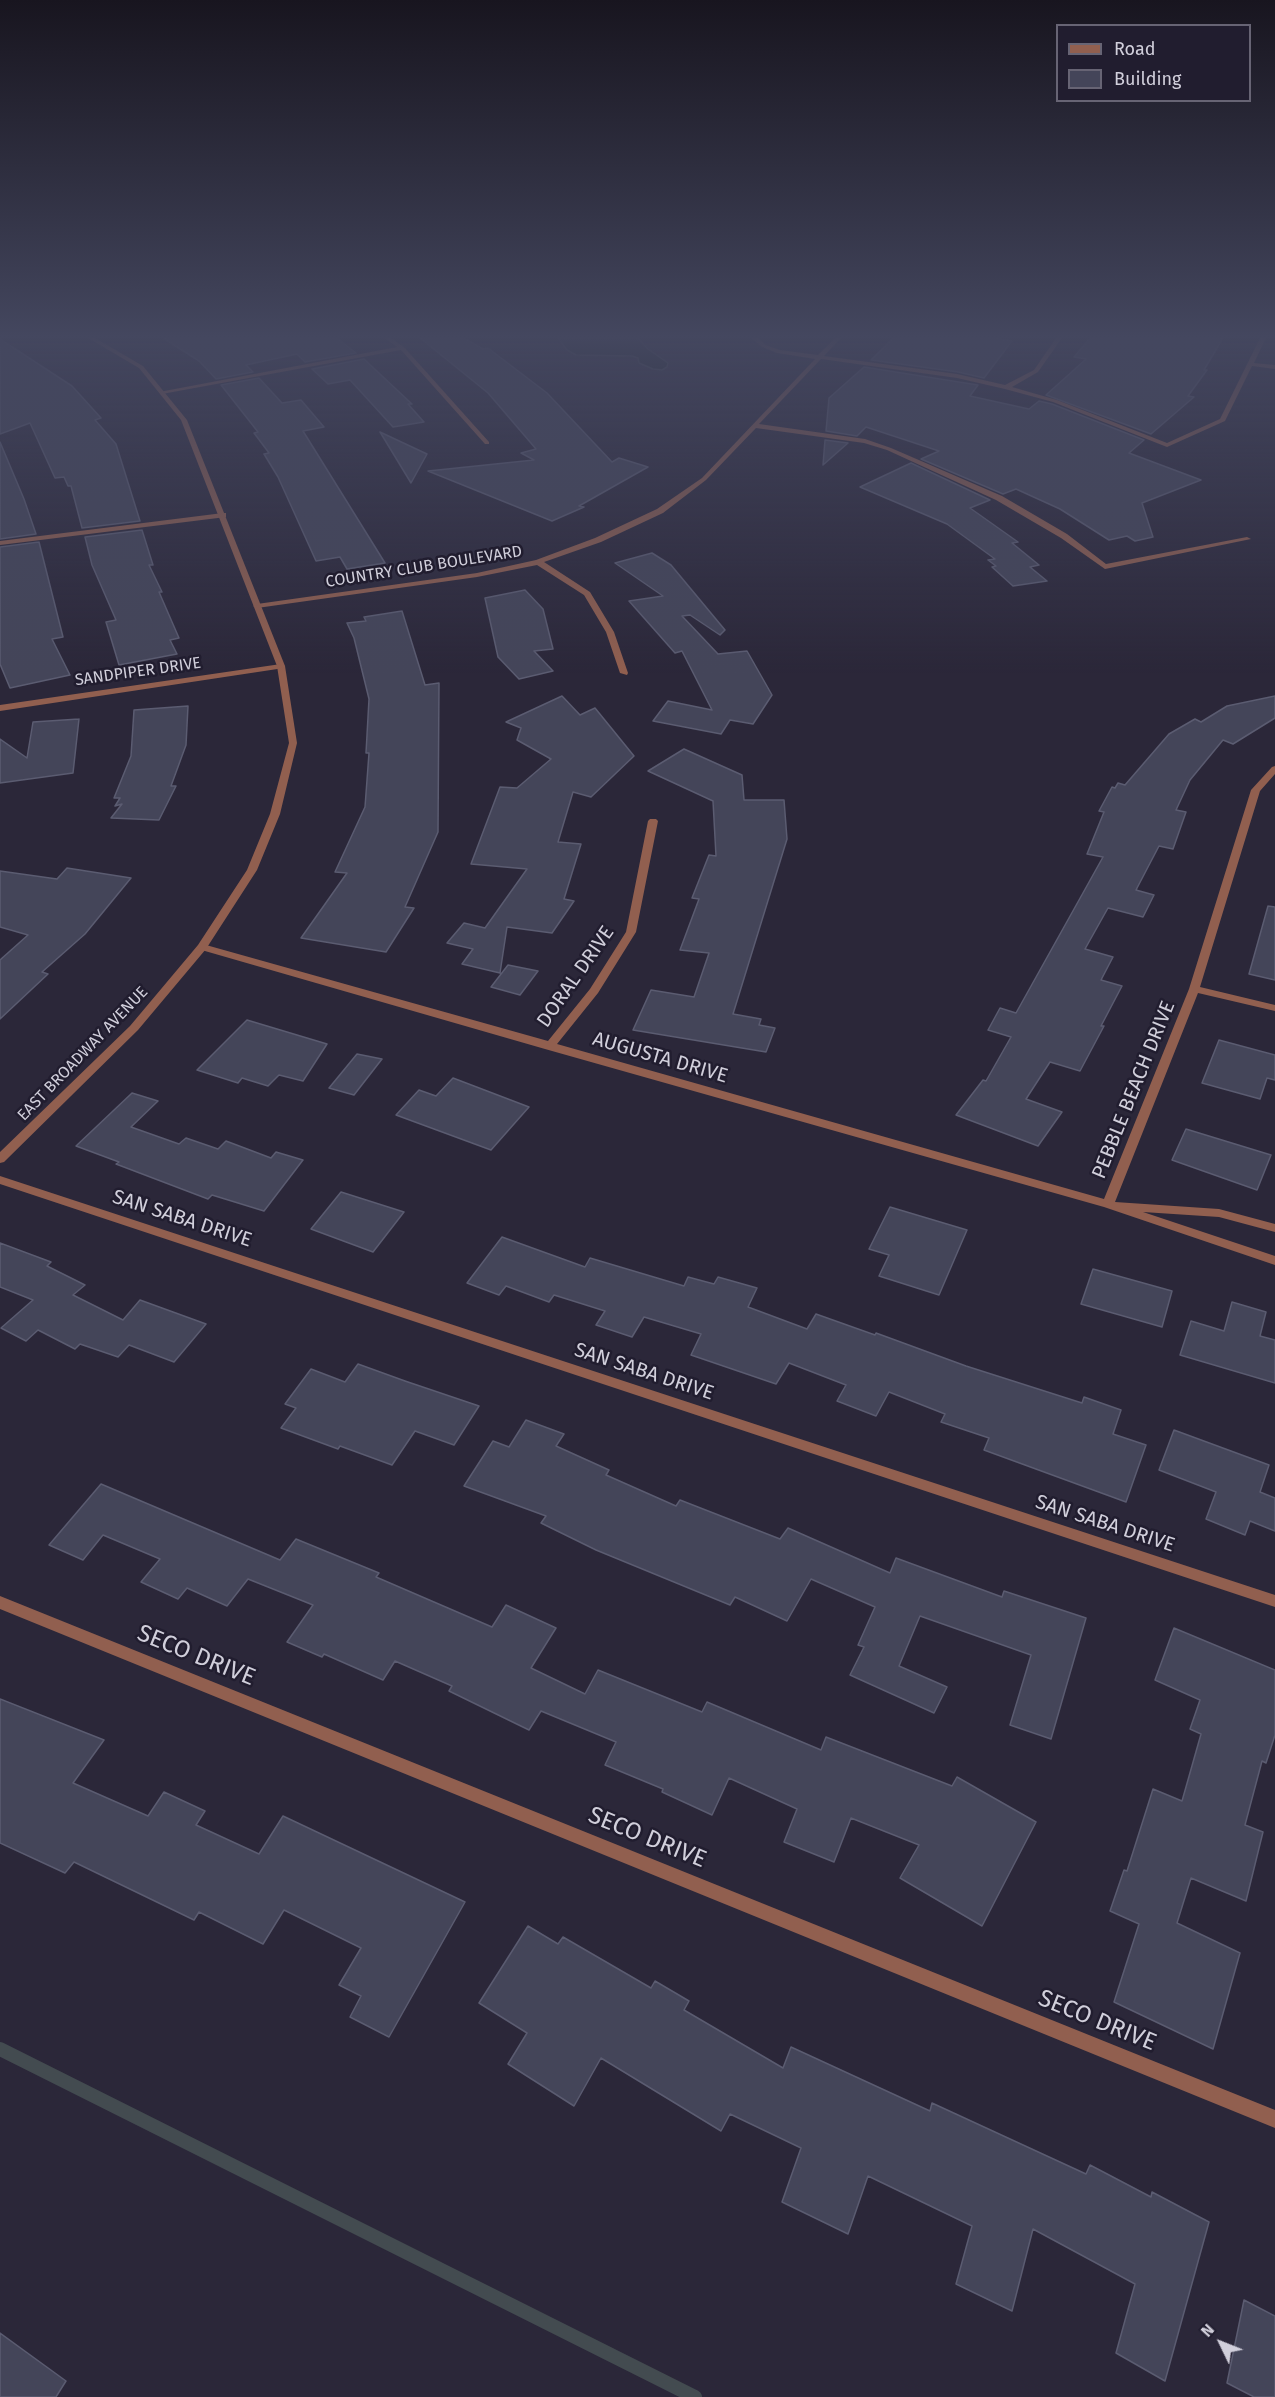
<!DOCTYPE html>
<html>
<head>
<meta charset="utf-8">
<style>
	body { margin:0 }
	#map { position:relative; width:1275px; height:2397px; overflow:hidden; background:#2b2739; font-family:"Fira Sans",sans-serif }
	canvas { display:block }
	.legend { position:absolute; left:1056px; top:24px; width:195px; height:78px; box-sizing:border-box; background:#211d2f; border:2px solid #676474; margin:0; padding:8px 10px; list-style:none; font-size:18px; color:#d1cfdb }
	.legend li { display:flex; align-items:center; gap:12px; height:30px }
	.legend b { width:30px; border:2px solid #676474 }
	.north { position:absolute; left:1191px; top:2313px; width:60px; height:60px; -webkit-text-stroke:4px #211d2f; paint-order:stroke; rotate:313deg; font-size:16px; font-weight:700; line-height:24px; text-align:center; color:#d1cfdb }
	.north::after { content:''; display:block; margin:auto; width:21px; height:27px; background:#d1cfdb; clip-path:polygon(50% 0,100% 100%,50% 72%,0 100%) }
</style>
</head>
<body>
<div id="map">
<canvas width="1275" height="2397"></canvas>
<ul class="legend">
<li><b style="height:8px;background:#915f4f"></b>Road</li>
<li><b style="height:16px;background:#444559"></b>Building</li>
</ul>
<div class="north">N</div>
</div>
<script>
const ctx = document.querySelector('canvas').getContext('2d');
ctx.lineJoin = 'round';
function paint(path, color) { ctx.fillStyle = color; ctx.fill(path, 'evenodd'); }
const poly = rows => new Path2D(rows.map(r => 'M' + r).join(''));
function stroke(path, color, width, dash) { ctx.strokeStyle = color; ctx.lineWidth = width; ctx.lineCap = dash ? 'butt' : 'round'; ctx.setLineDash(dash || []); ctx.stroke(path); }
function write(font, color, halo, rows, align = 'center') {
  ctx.font = font + ' "Fira Sans",sans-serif'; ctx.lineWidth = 5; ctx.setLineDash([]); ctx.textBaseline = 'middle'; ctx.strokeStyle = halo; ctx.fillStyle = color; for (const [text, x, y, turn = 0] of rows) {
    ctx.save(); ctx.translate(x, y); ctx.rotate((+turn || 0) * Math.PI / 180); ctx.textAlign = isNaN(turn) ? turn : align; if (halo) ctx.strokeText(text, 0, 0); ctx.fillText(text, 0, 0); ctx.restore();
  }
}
const water = poly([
	[558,338,638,338,648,349,668,363,667,367,662,370,653,369,639,363,638,358,632,356,576,355,567,350,558,338]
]);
paint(water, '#061315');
stroke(water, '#434b50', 1.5);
stroke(poly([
	[0,2049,695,2397]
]), '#434b50', 14);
const building = poly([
	[163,338,337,338,356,353,305,362,297,354,246,365,253,372,216,379,199,361,163,338],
	[420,338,464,338,483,349,488,348,547,393,612,462,619,458,648,467,579,506,584,507,552,521,428,471,534,460,521,453,536,449,488,393,420,338],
	[893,338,992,338,1012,341,984,378,958,372,871,360,893,338],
	[1090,338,1223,338,1204,370,1207,370,1188,396,1194,397,1151,434,1046,395,1086,359,1074,357,1090,338],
	[0,339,72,386,101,418,95,420,116,444,140,521,82,528,71,486,68,486,64,477,55,478,30,423,0,434,0,339],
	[364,359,412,404,408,404,424,422,393,427,350,380,328,384,312,369,364,359],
	[864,367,978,385,970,396,1029,409,1039,401,1052,404,1144,440,1129,453,1201,480,1142,503,1153,537,1135,541,1127,536,1109,540,1060,509,1016,489,1003,494,921,459,939,451,866,427,857,436,826,431,829,398,864,367],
	[259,378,282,403,301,400,324,427,303,431,385,563,347,569,340,557,316,561,278,477,264,454,269,453,254,433,258,432,221,385,259,378],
	[380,432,427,454,411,483,380,432],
	[825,440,848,443,823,465,825,440],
	[0,442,24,499,36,534,0,539,0,442],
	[911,463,990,500,970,508,1018,542,1012,543,1039,565,1030,567,1047,581,1013,586,992,567,996,566,988,560,995,559,947,524,860,487,911,463],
	[142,530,153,565,149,565,162,592,159,592,179,638,170,640,177,654,119,665,106,622,116,620,92,565,85,537,142,530],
	[39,542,63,637,52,639,70,675,10,688,0,664,0,547,39,542],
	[652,553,671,565,725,630,720,635,690,615,682,616,718,654,747,651,772,695,753,724,730,720,721,734,653,721,668,701,712,710,682,651,675,653,629,601,663,596,615,563,652,553],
	[525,590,543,609,553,649,534,651,553,671,519,679,498,657,485,598,525,590],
	[402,611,425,685,439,683,438,832,405,907,414,908,386,952,301,938,347,873,335,872,365,807,369,753,366,753,369,699,354,638,347,623,366,621,364,617,402,611],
	[562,696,580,715,595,708,634,756,591,797,573,792,558,842,581,844,564,899,574,901,552,933,507,927,500,973,462,964,473,949,447,943,464,923,485,928,527,869,471,864,500,787,517,788,551,759,517,740,521,728,506,722,562,696],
	[1275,696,1275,718,1233,744,1223,740,1190,780,1176,810,1186,812,1173,849,1159,846,1136,890,1154,895,1143,917,1108,908,1085,949,1113,957,1101,980,1122,986,1101,1026,1104,1026,1080,1071,1050,1062,1026,1099,1062,1112,1038,1146,956,1115,983,1080,986,1081,1011,1037,988,1030,1000,1008,1016,1013,1103,857,1087,854,1104,812,1099,811,1112,787,1115,788,1118,783,1125,785,1169,734,1195,719,1201,722,1227,706,1275,696],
	[188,706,186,745,171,786,176,786,159,820,111,818,122,804,115,806,120,798,114,798,131,756,134,710,188,706],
	[79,719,73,773,0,783,0,739,27,758,33,722,79,719],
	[684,749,742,775,744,800,784,800,787,839,733,1014,761,1019,759,1025,775,1028,766,1052,633,1030,651,990,694,997,709,953,680,950,699,899,692,898,709,855,716,856,713,801,648,771,684,749],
	[67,868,131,878,85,934,42,972,48,974,0,1019,0,960,28,935,0,927,0,871,57,879,67,868],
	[1268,906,1275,907,1275,980,1249,974,1268,906],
	[508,965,538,971,520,995,491,987,508,965],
	[247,1020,327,1044,303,1081,279,1075,268,1086,242,1078,238,1083,197,1070,247,1020],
	[1219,1040,1275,1055,1275,1080,1267,1078,1260,1099,1202,1083,1219,1040],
	[357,1054,382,1059,354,1095,329,1088,357,1054],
	[453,1078,529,1107,491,1150,396,1115,419,1090,436,1096,453,1078],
	[132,1093,158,1101,131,1127,179,1144,186,1138,218,1149,226,1141,271,1158,276,1152,303,1160,264,1211,212,1195,208,1199,116,1164,119,1162,76,1146,132,1093],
	[1186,1129,1271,1155,1257,1190,1172,1160,1186,1129],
	[341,1192,404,1212,373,1252,311,1229,341,1192],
	[890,1207,967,1230,939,1295,879,1276,889,1255,869,1249,890,1207],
	[502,1237,585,1267,590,1258,684,1286,688,1277,714,1284,718,1277,757,1288,748,1307,807,1329,816,1314,875,1335,876,1333,966,1366,1082,1403,1084,1397,1121,1410,1113,1434,1146,1445,1126,1502,984,1450,989,1438,941,1422,945,1414,889,1392,876,1416,837,1401,846,1385,789,1363,776,1384,691,1355,701,1334,644,1317,632,1337,596,1325,605,1311,554,1295,549,1302,506,1286,499,1295,467,1283,502,1237],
	[0,1243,51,1262,47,1266,85,1285,73,1295,123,1320,140,1300,206,1324,174,1362,129,1345,118,1357,80,1344,75,1349,38,1330,26,1341,1,1328,33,1300,0,1287,0,1243],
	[1093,1269,1172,1291,1162,1327,1081,1304,1093,1269],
	[1232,1302,1266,1312,1260,1336,1275,1340,1275,1383,1180,1355,1191,1321,1224,1331,1232,1302],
	[358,1364,405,1381,479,1406,454,1445,415,1431,392,1465,340,1446,338,1449,281,1428,296,1408,285,1404,311,1369,345,1382,358,1364],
	[526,1420,564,1434,556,1446,609,1470,606,1475,676,1506,680,1500,780,1539,788,1528,890,1573,896,1558,1002,1597,1004,1591,1086,1618,1051,1739,1010,1725,1031,1655,920,1616,899,1666,947,1687,934,1713,850,1675,864,1647,858,1645,875,1607,811,1579,787,1621,735,1597,730,1605,596,1550,541,1523,546,1516,464,1486,493,1441,509,1447,526,1420],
	[1174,1430,1269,1465,1260,1492,1275,1498,1275,1531,1250,1521,1245,1535,1206,1519,1216,1492,1159,1470,1174,1430],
	[101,1484,280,1560,296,1539,379,1573,376,1577,492,1627,506,1605,556,1628,531,1668,585,1694,598,1670,702,1712,707,1702,821,1750,826,1737,952,1786,957,1777,1036,1822,982,1926,900,1878,919,1845,851,1818,834,1862,784,1842,797,1809,729,1778,712,1815,662,1792,663,1789,605,1765,616,1742,541,1711,529,1730,449,1691,452,1686,395,1661,383,1680,324,1654,322,1657,287,1642,313,1605,248,1579,227,1606,187,1588,178,1599,141,1582,160,1559,103,1535,83,1560,49,1545,101,1484],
	[1174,1628,1275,1670,1275,1735,1266,1763,1262,1761,1245,1825,1263,1832,1246,1901,1191,1878,1177,1923,1240,1953,1213,2049,1114,2002,1139,1924,1110,1911,1124,1870,1127,1871,1153,1789,1182,1801,1201,1734,1190,1729,1200,1700,1155,1680,1174,1628],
	[0,1699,104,1740,73,1783,148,1816,164,1792,205,1811,196,1825,259,1854,283,1816,465,1902,389,2037,350,2017,361,1996,339,1985,361,1948,284,1910,263,1944,199,1912,194,1920,74,1862,65,1873,0,1843,0,1699],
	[528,1926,558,1944,563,1937,651,1988,655,1981,689,2001,684,2010,783,2068,791,2047,930,2111,932,2103,1086,2174,1090,2165,1151,2197,1152,2192,1209,2222,1165,2381,1116,2353,1135,2284,1033,2229,1012,2311,956,2284,972,2226,868,2176,848,2234,782,2202,801,2148,730,2114,721,2131,601,2058,574,2106,508,2064,527,2033,479,2003,528,1926],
	[1244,2300,1275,2316,1275,2397,1254,2397,1227,2383,1244,2300],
	[0,2333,66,2381,56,2397,0,2397,0,2333]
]);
paint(building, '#444559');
stroke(building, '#5b5c71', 1.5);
paint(poly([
	[384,338,391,338,404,347,489,442,489,444,485,444,401,350,162,394,159,392,397,347,384,338],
	[751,338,758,338,766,345,780,350,818,355,835,338,841,338,824,356,957,374,1005,385,1034,370,1056,338,1062,338,1038,372,1012,387,1057,400,1167,443,1220,419,1260,338,1266,338,1254,363,1275,365,1275,369,1252,366,1225,421,1167,447,1053,402,1005,389,957,378,821,359,759,424,865,439,891,448,1002,496,1067,534,1106,564,1247,537,1251,539,1105,569,1061,538,996,500,887,450,864,443,756,428,706,480,663,513,601,542,544,562,590,592,614,632,628,673,627,675,620,673,606,632,584,595,537,565,477,577,257,608,253,606,257,604,477,573,536,560,595,538,657,509,702,478,815,359,777,353,762,347,751,338],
	[223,513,226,513,226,517,0,545,0,541,223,513],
	[281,664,285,666,284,668,0,711,0,705,281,664],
	[1275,766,1275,774,1260,791,1200,987,1275,1005,1275,1011,1198,993,1115,1202,1219,1209,1275,1224,1275,1232,1219,1217,1143,1212,1275,1256,1275,1265,1104,1207,545,1049,198,949,197,947,202,944,206,945,548,1041,590,989,626,932,648,821,650,819,656,819,658,821,636,932,598,993,557,1044,1104,1199,1189,989,1251,790,1272,767,1275,766],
	[0,1176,1275,1595,1275,1607,0,1184,0,1176],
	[0,1596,1275,2110,1275,2128,0,1609,0,1596]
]), '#915f4f');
paint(poly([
	[88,338,95,338,143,366,187,420,285,666,297,743,280,814,257,870,206,949,138,1030,4,1162,0,1163,0,1152,130,1026,198,945,247,870,270,814,289,743,277,666,181,420,139,368,88,338]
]), '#915f4f');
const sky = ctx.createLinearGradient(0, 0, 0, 674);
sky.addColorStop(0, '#18151f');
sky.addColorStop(0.5, '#44475f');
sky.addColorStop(1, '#44475f00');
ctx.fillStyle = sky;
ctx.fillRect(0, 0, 1275, 674);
write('16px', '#d1cfdb', '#211d2f', [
	["COUNTRY CLUB BOULEVARD",424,567,-9],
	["SANDPIPER DRIVE",138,672,-8],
	["EAST BROADWAY AVENUE",83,1054,-46]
]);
write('20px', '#d1cfdb', '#211d2f', [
	["DORAL DRIVE",576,977,-55],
	["AUGUSTA DRIVE",660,1058,16],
	["PEBBLE BEACH DRIVE",1134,1090,-68],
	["SAN SABA DRIVE",182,1219,18],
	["SAN SABA DRIVE",644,1372,18],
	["SAN SABA DRIVE",1105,1524,18]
]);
write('24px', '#d1cfdb', '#211d2f', [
	["SECO DRIVE",196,1656,22],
	["SECO DRIVE",647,1838,22],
	["SECO DRIVE",1097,2021,22]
]);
</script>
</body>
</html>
